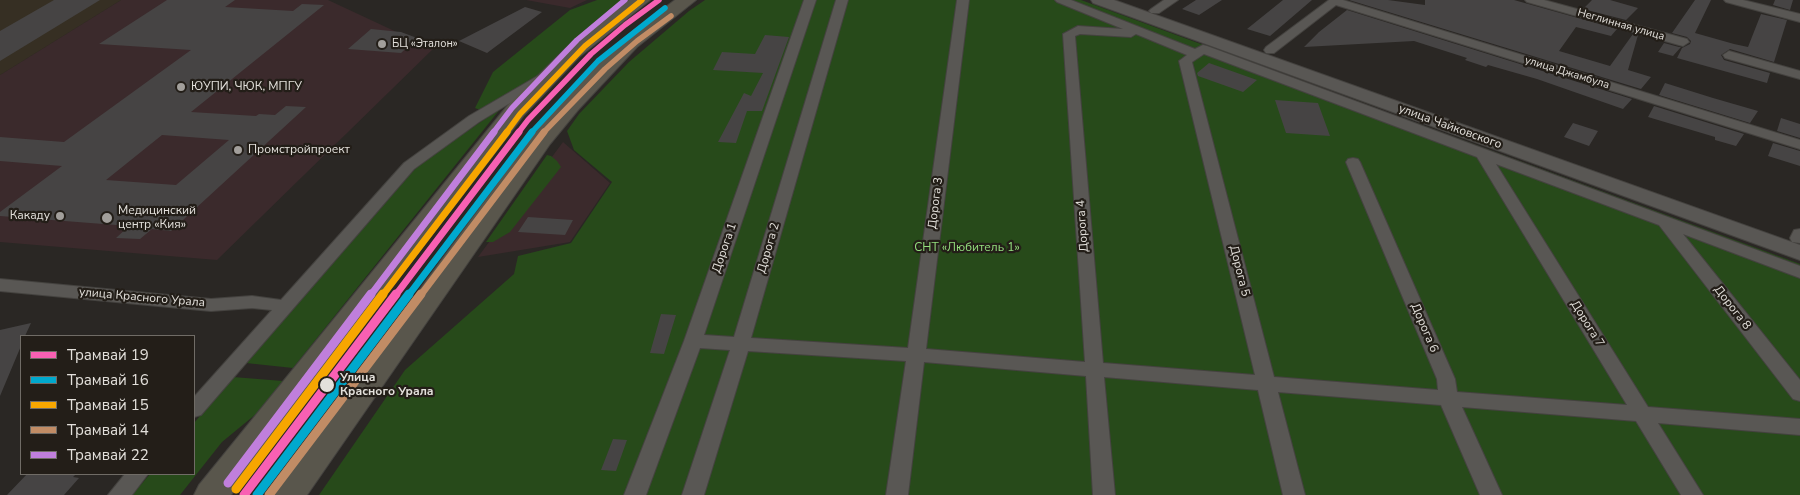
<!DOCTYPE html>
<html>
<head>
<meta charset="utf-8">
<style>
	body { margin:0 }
	#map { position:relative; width:1800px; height:495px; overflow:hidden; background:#2a2724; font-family:"Nunito Sans",sans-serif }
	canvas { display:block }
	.legend { position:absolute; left:20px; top:335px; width:175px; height:140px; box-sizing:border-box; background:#231e18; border:1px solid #706c66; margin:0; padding:6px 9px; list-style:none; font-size:15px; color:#e3e0db }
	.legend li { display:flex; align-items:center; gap:10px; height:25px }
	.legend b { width:25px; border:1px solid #706c66 }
</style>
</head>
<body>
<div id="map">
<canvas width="1800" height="495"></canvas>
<ul class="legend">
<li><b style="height:6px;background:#f860b3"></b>Трамвай 19</li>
<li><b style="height:6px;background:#00a9ce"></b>Трамвай 16</li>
<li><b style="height:6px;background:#f7a600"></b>Трамвай 15</li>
<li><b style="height:6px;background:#c18c65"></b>Трамвай 14</li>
<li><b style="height:6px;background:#c07fdc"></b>Трамвай 22</li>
</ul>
</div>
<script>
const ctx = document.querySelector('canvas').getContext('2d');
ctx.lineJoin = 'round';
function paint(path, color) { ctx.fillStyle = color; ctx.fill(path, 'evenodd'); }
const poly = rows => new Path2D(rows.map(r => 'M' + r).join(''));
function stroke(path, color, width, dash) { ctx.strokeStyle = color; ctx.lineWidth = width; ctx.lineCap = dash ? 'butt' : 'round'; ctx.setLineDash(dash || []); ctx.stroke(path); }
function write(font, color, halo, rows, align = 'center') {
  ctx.font = font + ' "Nunito Sans",sans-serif'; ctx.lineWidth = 4.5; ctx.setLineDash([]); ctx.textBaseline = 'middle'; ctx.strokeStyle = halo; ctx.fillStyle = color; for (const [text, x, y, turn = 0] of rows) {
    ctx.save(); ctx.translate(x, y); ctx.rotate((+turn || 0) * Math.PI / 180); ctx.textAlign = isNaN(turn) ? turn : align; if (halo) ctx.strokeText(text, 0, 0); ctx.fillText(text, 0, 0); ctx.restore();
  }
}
paint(poly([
	[121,0,328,0,433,49,217,260,0,242,0,75],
	[526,0,587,0,570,8],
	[563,142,610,183,570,242,478,257]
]), '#3b2a2c');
paint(poly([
	[0,0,121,0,0,75]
]), '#362f23');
paint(poly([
	[597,0,633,0,590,31,534,78,483,111,475,108,493,72,570,10],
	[705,0,1081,0,1800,264,1800,495,319,495,405,370,514,274,518,256,571,243,612,182,574,150,567,131,579,114,629,62,689,11],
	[501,108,293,368,246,363,415,169,428,158],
	[547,155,551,156,557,161,561,167,510,232,493,242,486,242],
	[233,377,283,381,256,414,222,442,180,495,132,495,150,474,194,474,194,423]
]), '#274a1a');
paint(poly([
	[54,0,100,0,0,61,0,31],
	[167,0,235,0,225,7,293,11,302,4,324,5,191,112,256,116,259,114,275,115,286,106,306,107,171,231,152,229,140,239,116,238,129,226,0,216,0,212,62,166,0,161,0,137,64,142,191,50,99,44],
	[162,135,229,140,176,185,106,180],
	[1196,0,1222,0,1199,15,1182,9],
	[1283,0,1312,0,1270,36,1247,29],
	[1349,0,1388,0,1425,5,1425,0,1514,0,1617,29,1611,36,1576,27,1559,51,1610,66,1633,34,1638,35,1628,70,1651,77,1641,89],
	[1592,0,1610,0,1638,8,1626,20,1583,9],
	[1695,0,1711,0,1695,33,1734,44,1748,47,1761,14,1787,20,1774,62,1730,49,1721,55,1724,60,1770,73,1767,83,1677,58,1682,48,1690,44,1691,41,1687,37,1672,33],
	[1775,0,1793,0,1790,10,1773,5],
	[525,7,542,12,487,53,459,41],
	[1347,10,1632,99,1623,109,1537,79,1488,65,1486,67,1465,60,1467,58,1414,41,1304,47,1319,32],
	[371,29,401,32,417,38,401,53,348,49],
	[765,35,789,37,762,111,747,111,736,143,718,142,744,93,751,96,763,73,713,70,722,52,755,54],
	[1664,43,1679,47,1681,47,1673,56,1658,52],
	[1209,63,1257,80,1243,92,1198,76,1197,73],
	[1665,83,1713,98,1758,111,1750,123,1659,95],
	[1275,100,1318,103,1330,136,1286,133],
	[1654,106,1744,134,1736,146,1715,140,1715,137,1648,117],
	[1781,118,1800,124,1800,138,1777,131],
	[1573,123,1598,131,1589,146,1564,137],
	[1773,143,1800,151,1800,166,1768,156],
	[528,217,573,220,565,235,518,232],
	[661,314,676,315,664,354,650,353],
	[31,323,25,336,21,336,21,346,0,396,0,330],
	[613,439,627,440,616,471,601,470],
	[27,474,76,474,73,477,79,478,64,495,7,495]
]), '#464444');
const minor = poly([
	[804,0,816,0,704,335,734,337,836,0,848,0,751,338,908,348,957,0,969,0,926,349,1085,362,1063,34,1078,26,1123,29,1057,2,1055,0,1071,0,1195,49,1203,45,1207,46,1800,266,1800,278,1683,234,1800,380,1800,401,1793,399,1659,225,1496,164,1648,407,1800,419,1800,435,1658,423,1703,495,1681,495,1636,421,1462,407,1502,495,1480,495,1441,405,1278,392,1305,495,1283,495,1258,390,1104,377,1115,495,1093,495,1086,376,924,362,908,495,886,495,906,361,748,351,704,495,682,495,730,350,700,348,646,495,624,495,684,341,804,0],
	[1080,34,1131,37,1136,34,1187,55,1179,61,1255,375,1103,363,1075,36,1080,34],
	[1204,54,1477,157,1627,405,1457,392,1455,379,1360,162,1358,159,1353,158,1348,159,1346,162,1437,379,1438,390,1274,377,1192,62,1204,54],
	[1164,0,1178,0,1159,13,1151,13,1149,11,1151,9,1164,0],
	[1329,0,1343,0,1800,140,1800,149,1336,5,1274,53,1266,53,1264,50,1266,47,1329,0],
	[1525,0,1544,0,1687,39,1689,42,1683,46,1679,45,1527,2,1525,0],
	[1724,0,1743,0,1800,14,1800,22,1726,2,1724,0],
	[1729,51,1800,71,1800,79,1725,58,1723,55,1729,51],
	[546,71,552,75,551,78,479,122,414,169,201,415,194,417,194,397,272,310,252,308,211,311,0,291,0,279,211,299,252,296,281,300,404,163,469,116,546,71],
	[1800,229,1800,243,1792,242,1790,238,1794,230,1800,229],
	[125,474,148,474,132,495,108,495,125,474]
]);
const secondary = poly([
	[1091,0,1114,0,1800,245,1800,260,1093,3,1091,0]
]);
const primary = poly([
	[629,0,650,0,579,57,524,115,231,495,194,495,199,485,508,105,565,49,629,0],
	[675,0,696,0,637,47,578,110,550,144,307,495,271,495,276,485,534,134,562,100,623,39,675,0]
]);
stroke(minor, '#44423f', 2);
stroke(secondary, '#44423f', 2);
stroke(primary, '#44423f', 2);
paint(minor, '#595754');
paint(secondary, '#595754');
paint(primary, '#59564c');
stroke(poly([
	[518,133,528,120,591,54,625,25,659,0]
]), '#f860b3', 5.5);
stroke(poly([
	[395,296,519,132]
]), '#f860b3', 7);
stroke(poly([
	[244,495,396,294]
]), '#f860b3', 9);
stroke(poly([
	[531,133,598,61,665,8]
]), '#00a9ce', 5.5);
stroke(poly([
	[408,296,532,132]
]), '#00a9ce', 7);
stroke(poly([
	[257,495,409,294]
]), '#00a9ce', 9);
stroke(poly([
	[506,133,520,114,585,46,642,0]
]), '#f7a600', 5.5);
stroke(poly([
	[382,296,507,132]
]), '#f7a600', 7);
stroke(poly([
	[236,489,383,294]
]), '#f7a600', 9);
stroke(poly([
	[543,133,605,69,637,41,671,16]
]), '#c18c65', 5.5);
stroke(poly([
	[420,296,544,132]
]), '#c18c65', 7);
stroke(poly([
	[269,495,421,294]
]), '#c18c65', 9);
stroke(poly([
	[493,133,512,108,577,40,625,0]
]), '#c07fdc', 5.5);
stroke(poly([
	[370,296,494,132]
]), '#c07fdc', 7);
stroke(poly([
	[228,483,371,294]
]), '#c07fdc', 9);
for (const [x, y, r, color] of [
	[382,44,5,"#a29f9b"],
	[181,87,5,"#a29f9b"],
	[238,150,5,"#a29f9b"],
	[60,216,5,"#a29f9b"],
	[107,218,6,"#a29f9b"],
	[327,385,8,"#e3e0db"]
]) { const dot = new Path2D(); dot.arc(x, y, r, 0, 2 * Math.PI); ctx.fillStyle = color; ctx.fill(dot); stroke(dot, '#231e18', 2); }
write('11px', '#e3e0db', '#231e18', [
	["Неглинная улица",1621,25,16],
	["улица Джамбула",1567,73,17]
]);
write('11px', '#e3e0db', '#231e18', [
	["БЦ «Эталон»",392,44]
], 'left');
write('12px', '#e3e0db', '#231e18', [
	["ЮУПИ, ЧЮК, МПГУ",191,87],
	["Промстройпроект",248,150],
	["Медицинский",118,211],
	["центр «Кия»",118,225],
	["Какаду",50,216,"right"]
], 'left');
write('12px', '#e3e0db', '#231e18', [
	["улица Чайковского",1450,127,20],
	["Дорога 3",936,203,-83],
	["Дорога 4",1083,226,-94],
	["Дорога 1",725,248,-71],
	["Дорога 2",769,248,-74],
	["Дорога 5",1239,271,76],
	["улица Красного Урала",142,298,5],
	["Дорога 8",1732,308,52],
	["Дорога 7",1587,324,58],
	["Дорога 6",1424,328,67]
]);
write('12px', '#94df7e', '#231e18', [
	["СНТ «Любитель 1»",967,248]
]);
write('bold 12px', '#e3e0db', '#231e18', [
	["Улица",340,378],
	["Красного Урала",340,392]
], 'left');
</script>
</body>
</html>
